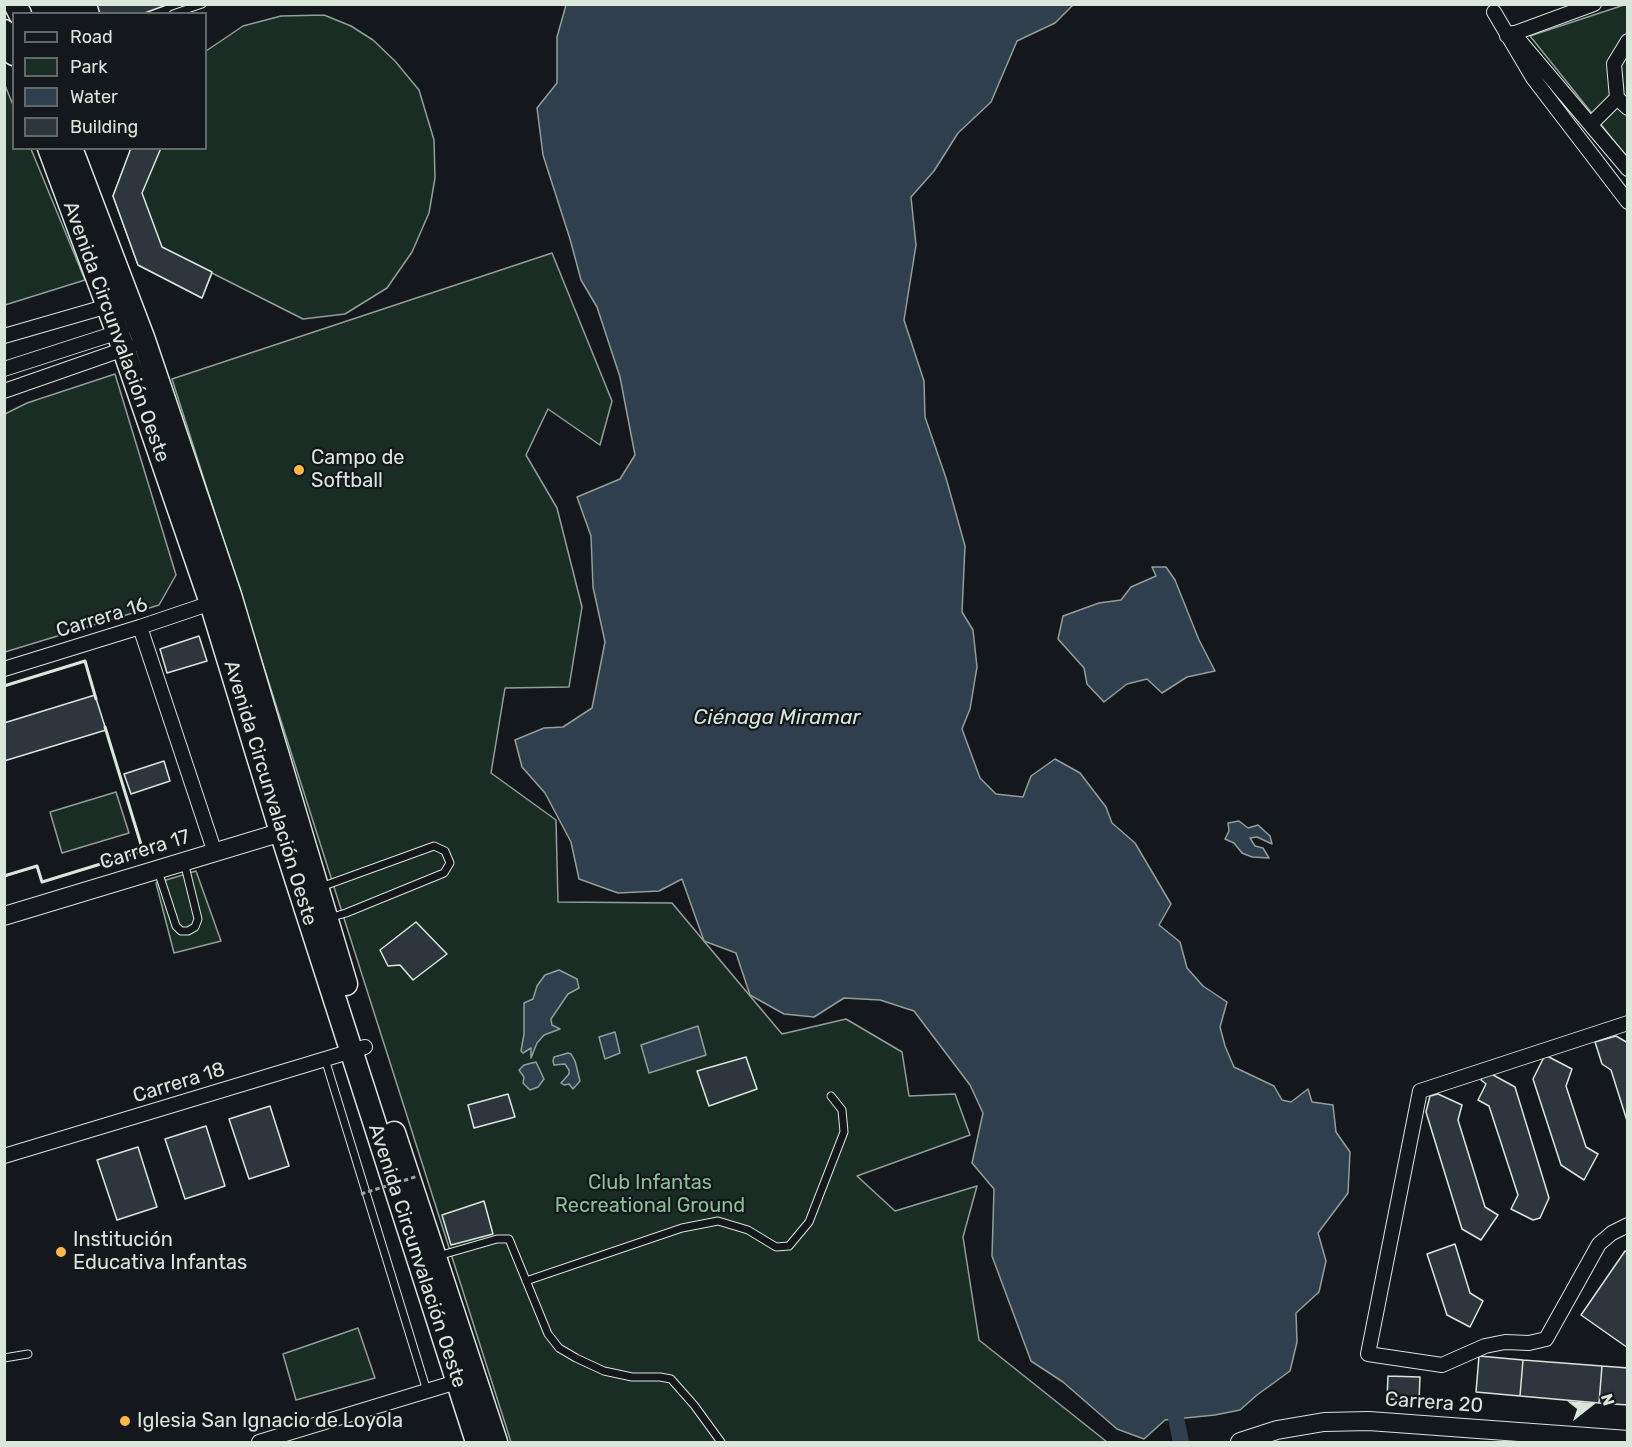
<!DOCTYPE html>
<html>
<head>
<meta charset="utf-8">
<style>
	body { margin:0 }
	#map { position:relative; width:1632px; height:1447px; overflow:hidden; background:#14181c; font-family:Rubik,sans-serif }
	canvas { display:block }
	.frame { position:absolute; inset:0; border:6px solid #d8e6dc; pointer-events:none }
	.legend { position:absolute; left:12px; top:12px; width:195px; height:138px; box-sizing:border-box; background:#14181c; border:2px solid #626a69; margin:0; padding:8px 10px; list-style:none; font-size:18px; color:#d8e6dc }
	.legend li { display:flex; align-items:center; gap:12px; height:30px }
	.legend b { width:30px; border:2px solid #626a69 }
	.north { position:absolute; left:1560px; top:1375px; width:60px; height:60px; -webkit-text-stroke:4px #14181c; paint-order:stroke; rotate:73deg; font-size:16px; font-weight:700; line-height:24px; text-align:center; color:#d8e6dc }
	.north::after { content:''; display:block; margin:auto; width:21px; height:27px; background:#d8e6dc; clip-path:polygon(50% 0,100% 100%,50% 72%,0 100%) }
</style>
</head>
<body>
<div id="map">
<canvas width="1632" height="1447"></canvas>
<div class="frame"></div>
<ul class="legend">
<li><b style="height:8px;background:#14181c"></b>Road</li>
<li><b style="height:16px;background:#1a2d24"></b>Park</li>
<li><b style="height:16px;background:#2f3f4d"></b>Water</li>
<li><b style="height:16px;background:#2c363c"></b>Building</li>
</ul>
<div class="north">N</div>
</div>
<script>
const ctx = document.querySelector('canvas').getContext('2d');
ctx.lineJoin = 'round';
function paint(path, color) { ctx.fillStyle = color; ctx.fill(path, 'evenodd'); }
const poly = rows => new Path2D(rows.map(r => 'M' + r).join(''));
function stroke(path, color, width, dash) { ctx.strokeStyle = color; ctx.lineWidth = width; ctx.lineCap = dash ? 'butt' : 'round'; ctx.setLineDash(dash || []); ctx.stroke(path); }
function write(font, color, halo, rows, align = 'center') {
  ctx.font = font + ' Rubik,sans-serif'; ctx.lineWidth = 4.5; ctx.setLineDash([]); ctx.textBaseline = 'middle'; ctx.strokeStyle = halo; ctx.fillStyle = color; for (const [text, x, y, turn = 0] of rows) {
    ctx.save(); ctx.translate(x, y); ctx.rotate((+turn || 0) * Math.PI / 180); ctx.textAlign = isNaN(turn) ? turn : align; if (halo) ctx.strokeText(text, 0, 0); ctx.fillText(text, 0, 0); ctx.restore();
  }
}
const green = poly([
	[1624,5,1627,5,1627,157,1530,36,1624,5],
	[324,15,351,26,373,40,395,61,419,90,434,140,435,178,429,213,412,252,387,288,345,314,303,319,212,273,202,298,138,265,113,196,131,149,206,148,206,51,243,26,281,16,324,15],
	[4,83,13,105,14,148,31,149,85,280,5,305,4,83],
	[552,253,612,401,600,445,548,409,526,455,557,508,582,607,569,687,505,688,491,773,556,820,558,902,672,903,782,1034,846,1019,902,1052,909,1096,955,1094,970,1135,857,1176,895,1211,977,1186,963,1237,979,1340,1107,1442,511,1442,172,379,552,253],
	[115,374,176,575,159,605,5,652,5,414,27,403,115,374],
	[116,792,129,833,62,853,50,812,116,792],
	[196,871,221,941,174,953,156,883,196,871],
	[358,1328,375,1378,296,1400,283,1354,358,1328]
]);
paint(green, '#1a2d24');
stroke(green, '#939e99', 1.5);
const water = poly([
	[566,5,1073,5,1055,23,1017,41,991,102,958,133,934,171,911,197,916,245,904,320,924,381,925,417,946,478,965,546,962,612,973,630,977,667,970,709,962,729,980,778,996,794,1023,797,1031,776,1055,759,1080,773,1106,807,1112,823,1135,843,1171,904,1159,925,1180,942,1187,968,1203,986,1227,1002,1220,1027,1225,1046,1234,1067,1274,1086,1282,1100,1291,1102,1308,1089,1312,1102,1333,1105,1336,1132,1350,1152,1348,1193,1318,1233,1326,1261,1319,1292,1296,1313,1297,1342,1290,1371,1257,1395,1240,1410,1215,1415,1165,1420,1144,1439,1117,1429,1063,1382,1031,1361,992,1256,994,1189,972,1163,983,1113,970,1085,914,1011,880,1000,844,998,814,1017,784,1014,750,995,736,953,704,941,682,879,659,891,618,893,579,879,571,842,545,793,522,767,515,740,544,728,563,727,592,708,605,642,593,587,591,536,577,497,620,479,635,455,620,377,597,307,581,280,570,239,543,155,537,108,557,83,557,37,566,5],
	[1152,567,1166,567,1175,580,1199,640,1215,671,1187,677,1162,693,1147,679,1127,684,1104,702,1087,684,1084,668,1058,639,1063,616,1099,603,1121,600,1131,587,1156,576,1152,567],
	[1239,821,1248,828,1258,825,1270,836,1272,844,1257,837,1250,838,1255,846,1263,848,1269,858,1252,857,1242,853,1234,843,1225,839,1229,831,1228,823,1239,821],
	[559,970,577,979,579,988,568,994,551,1019,552,1025,560,1029,544,1035,537,1043,531,1058,531,1048,523,1053,521,1051,524,1034,524,1003,533,999,537,986,545,975,559,970],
	[698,1026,706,1055,649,1073,641,1045,698,1026],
	[615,1032,620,1053,605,1059,599,1037,615,1032],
	[568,1053,571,1054,575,1061,580,1081,573,1089,569,1084,564,1085,561,1083,569,1074,569,1070,565,1064,554,1065,553,1061,554,1057,568,1053],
	[536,1062,544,1079,538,1087,530,1090,523,1083,524,1077,519,1070,524,1065,536,1062]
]);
paint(water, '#2f3f4d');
stroke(water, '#939e99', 1.5);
stroke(poly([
	[1176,1418,1181,1442]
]), '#2f3f4d', 16);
const building = poly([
	[97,4,169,4,142,14,100,14,97,4],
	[131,148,161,148,142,193,162,247,212,272,202,298,138,265,113,196,131,148],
	[199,636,207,661,167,673,160,649,199,636],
	[95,695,106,730,4,761,4,723,95,695],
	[164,761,170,781,131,794,124,774,164,761],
	[416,922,447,954,413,980,400,965,388,966,380,950,416,922],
	[1616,1036,1628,1043,1628,1124,1611,1070,1602,1064,1595,1042,1616,1036],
	[1545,1055,1572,1069,1566,1086,1586,1147,1598,1154,1584,1180,1561,1165,1533,1079,1545,1055],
	[746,1057,757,1089,709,1106,697,1071,746,1057],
	[1486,1071,1515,1087,1549,1198,1540,1218,1533,1220,1511,1209,1518,1195,1489,1106,1478,1100,1486,1084,1481,1080,1486,1071],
	[508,1094,515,1117,474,1128,468,1105,508,1094],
	[1438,1094,1462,1105,1458,1120,1485,1207,1498,1215,1481,1240,1462,1229,1426,1112,1430,1096,1438,1094],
	[270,1106,289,1166,249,1179,229,1119,270,1106],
	[206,1126,225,1186,185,1199,165,1139,206,1126],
	[138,1147,157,1207,117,1220,97,1160,138,1147],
	[484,1201,493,1234,451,1245,442,1215,484,1201],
	[1455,1244,1470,1293,1483,1301,1470,1327,1447,1315,1427,1254,1455,1244],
	[1625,1251,1628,1253,1628,1348,1581,1315,1625,1251],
	[1479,1356,1523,1360,1520,1396,1476,1392,1479,1356],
	[1523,1360,1602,1366,1599,1403,1520,1396,1523,1360],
	[1602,1366,1628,1368,1628,1405,1599,1403,1602,1366],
	[1388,1376,1420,1377,1419,1400,1387,1399,1388,1376]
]);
paint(building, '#2c363c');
stroke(building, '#d8e6dc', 1.5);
const service = poly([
	[173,14,202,4],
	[158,871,176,926,181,931,188,931,195,927,198,919,184,862],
	[321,887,434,846,445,851,450,863,444,873,346,913,329,918],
	[325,1059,427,1391],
	[438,1256,497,1239,509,1239,548,1334,559,1348,576,1358,604,1371,632,1377,660,1377,671,1379,694,1405,721,1442],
	[526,1281,682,1228,718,1221,748,1230,776,1247,789,1246,809,1222,844,1132,842,1110,831,1096],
	[4,1358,28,1354]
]);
const minor = poly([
	[1494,12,1533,78,1628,202],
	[1513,33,1628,169],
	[1507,36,1594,4],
	[1628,41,1614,64,1617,98,1628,108],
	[1591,124,1617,98],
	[4,336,108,306],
	[4,369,122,331],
	[4,391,130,347],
	[140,627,215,853],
	[4,669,140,627,211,603],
	[1628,1023,1420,1091,1368,1354,1442,1365,1485,1346,1505,1342,1529,1343,1546,1339,1599,1244,1612,1233,1628,1225],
	[4,1156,365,1047],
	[259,1442,463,1380]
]);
const tertiary = poly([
	[4,916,292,829],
	[1240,1442,1277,1430,1324,1422,1369,1421,1628,1440]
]);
const primary = poly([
	[15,4,20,14],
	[4,31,14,54],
	[49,148,124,350,211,603,281,832,477,1442],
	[71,148,144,340,230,595,346,984],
	[394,1133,496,1442]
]);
stroke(service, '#d8e6dc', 9);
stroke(minor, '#d8e6dc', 16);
stroke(tertiary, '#d8e6dc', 20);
stroke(primary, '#d8e6dc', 25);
stroke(service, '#14181c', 7);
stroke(minor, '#14181c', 14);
stroke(tertiary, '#14181c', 18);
stroke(primary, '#14181c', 22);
stroke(poly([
	[361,1194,418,1176]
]), '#9da8a2', 3, [4.5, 3]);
stroke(poly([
	[4,686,85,661,96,699],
	[4,876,37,866,42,882,143,851,105,727]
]), '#d8e6dc', 3);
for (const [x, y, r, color] of [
	[299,470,6,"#ffb74d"],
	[61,1252,6,"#ffb74d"],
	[125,1421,6,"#ffb74d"]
]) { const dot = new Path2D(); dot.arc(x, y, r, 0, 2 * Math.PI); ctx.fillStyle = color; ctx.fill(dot); stroke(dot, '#14181c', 2); }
write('20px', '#d8e6dc', '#14181c', [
	["Avenida Circunvalación Oeste",116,332,70],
	["Carrera 16",102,618,-17],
	["Avenida Circunvalación Oeste",270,793,73],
	["Carrera 17",145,850,-17],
	["Carrera 18",179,1083,-17],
	["Avenida Circunvalación Oeste",417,1256,72],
	["Carrera 20",1434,1403,4]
]);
write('20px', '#d8e6dc', '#14181c', [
	["Campo de",311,458],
	["Softball",311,481],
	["Institución",73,1240],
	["Educativa Infantas",73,1263],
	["Iglesia San Ignacio de Loyola",137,1421]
], 'left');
write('20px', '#8ac095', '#14181c', [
	["Club Infantas",650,1183],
	["Recreational Ground",650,1206]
]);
write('italic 21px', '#d8e6dc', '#14181c', [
	["Ciénaga Miramar",777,718]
]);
</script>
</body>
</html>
